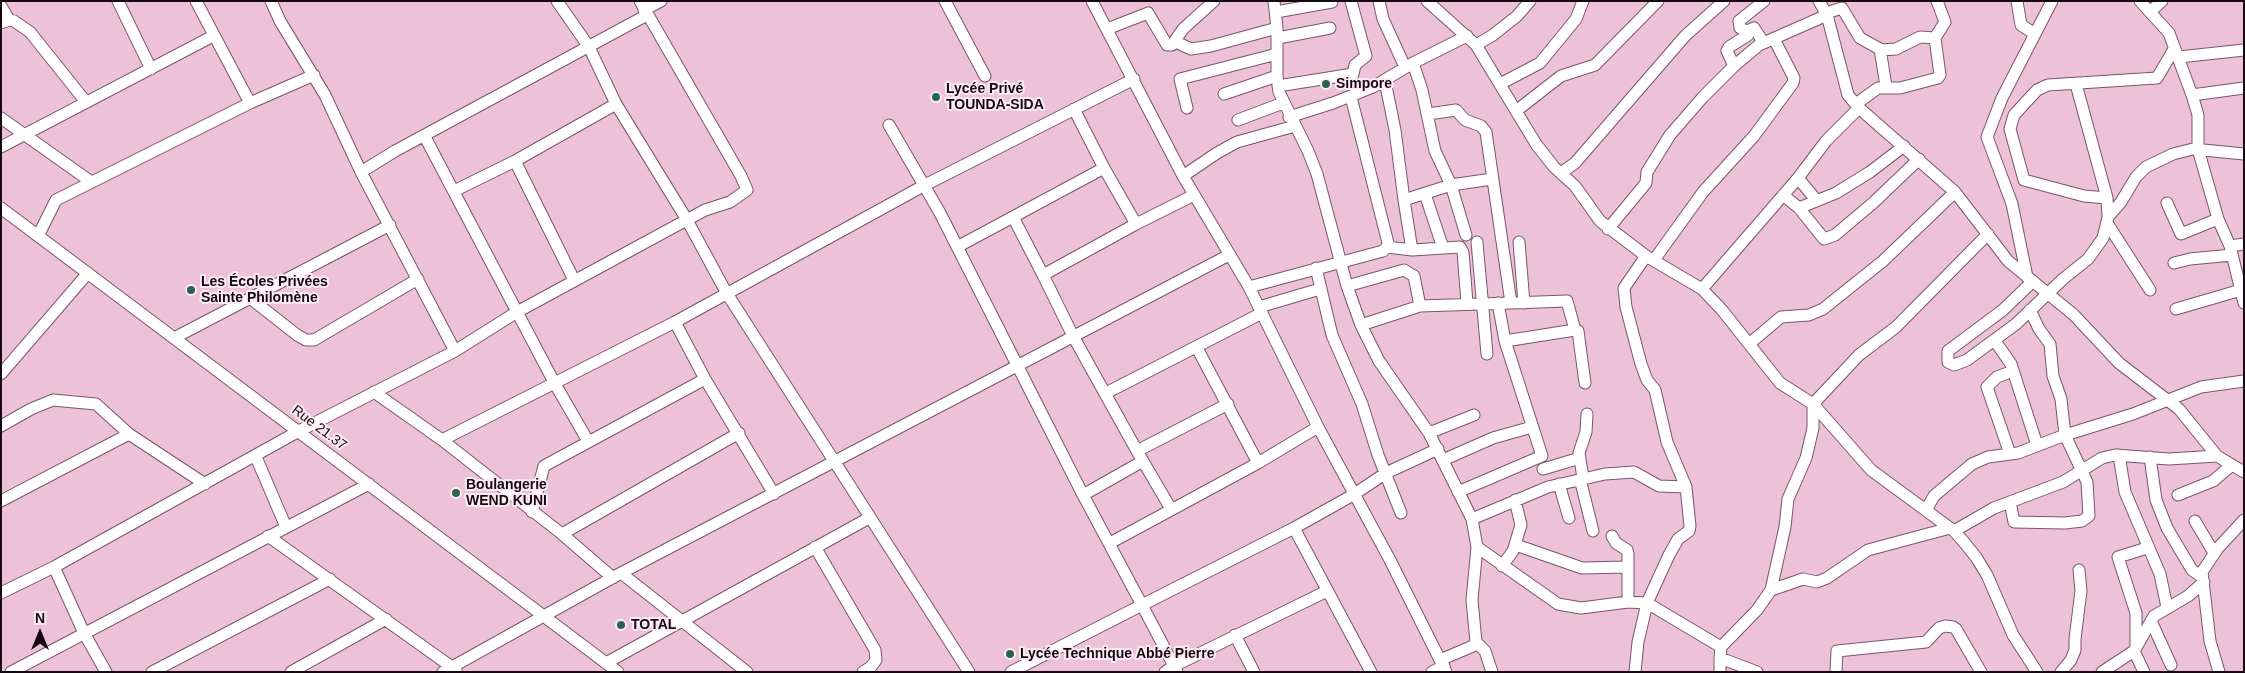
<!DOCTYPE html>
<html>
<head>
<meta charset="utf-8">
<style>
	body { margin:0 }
	#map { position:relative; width:2245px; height:673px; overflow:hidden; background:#edc2d8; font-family:Helvetica,sans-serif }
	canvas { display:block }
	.frame { position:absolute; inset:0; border:2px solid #160810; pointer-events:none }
	.north { position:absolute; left:15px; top:608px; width:50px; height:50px; -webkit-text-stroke:4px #fdecf4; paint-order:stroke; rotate:0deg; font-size:14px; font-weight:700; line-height:20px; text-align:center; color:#160810 }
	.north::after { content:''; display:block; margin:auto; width:18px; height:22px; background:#160810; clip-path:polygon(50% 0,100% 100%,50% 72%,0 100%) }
</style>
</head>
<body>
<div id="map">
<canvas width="2245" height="673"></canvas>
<div class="frame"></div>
<div class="north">N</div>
</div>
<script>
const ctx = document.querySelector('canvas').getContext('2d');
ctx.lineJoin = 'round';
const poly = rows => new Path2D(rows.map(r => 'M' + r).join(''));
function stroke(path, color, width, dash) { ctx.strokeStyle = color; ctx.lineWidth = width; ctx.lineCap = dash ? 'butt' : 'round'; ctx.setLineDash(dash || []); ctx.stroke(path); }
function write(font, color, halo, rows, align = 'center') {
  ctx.font = font + ' Helvetica,sans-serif'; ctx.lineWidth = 4; ctx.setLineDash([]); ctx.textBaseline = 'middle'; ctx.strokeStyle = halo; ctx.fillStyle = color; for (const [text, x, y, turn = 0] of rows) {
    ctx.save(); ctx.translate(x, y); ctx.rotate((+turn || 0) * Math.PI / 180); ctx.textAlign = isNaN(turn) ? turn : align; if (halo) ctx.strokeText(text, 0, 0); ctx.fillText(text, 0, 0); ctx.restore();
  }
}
const minor = poly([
	[118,1,151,69],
	[196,1,250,103],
	[271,1,280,21,325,95,361,172,455,351],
	[557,1,589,47,616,104,687,220,726,292,969,672],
	[945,1,985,76],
	[1092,1,1183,176,1249,287,1318,427,1390,560,1446,672],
	[1274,1,1277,28,1277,76,1279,92,1308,151,1317,174,1347,286,1361,325,1379,361,1429,433,1472,519,1477,547,1472,600,1476,642,1473,646,1440,660],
	[1379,1,1383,19,1405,67],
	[1427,1,1476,45,1536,144,1554,167,1575,186,1600,221,1646,256,1702,289,1722,310,1780,383,1813,404,1871,470,1954,531,1963,541,1976,557,1987,575,2013,635,2037,672],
	[1819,1,1827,15,1848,95,1859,108,1955,192,2008,261,2074,315,2119,363,2179,409,2217,456,2244,472],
	[2017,1,2021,25,2035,34],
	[2140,1,2169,33,2192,95,2198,115,2198,149,2218,219,2230,246,2244,303],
	[1,6,9,20],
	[644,10,661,1],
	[1276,12,1332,2],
	[2150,12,2162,1],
	[1826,13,1842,8,1860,38,1880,49,1886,86],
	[1,23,9,20,14,21,30,32,86,102],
	[1107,29,1148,13,1167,45,1172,45,1183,29,1214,1],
	[1747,31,1754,28,1764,43],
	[1278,38,1330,28],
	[1176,42,1191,49,1211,46,1277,28],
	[1476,45,1493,35,1517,16,1530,1],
	[1880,50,1896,49,1920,37,1935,38],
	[2179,57,2244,50],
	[1413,63,1422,90,1435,151,1451,185,1492,179],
	[1734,66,1727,51,1729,47,1748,35,1749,32,1740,28,1739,21,1764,1],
	[1385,81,1395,130,1404,200,1451,185,1466,235],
	[1500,84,1540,63,1576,19,1583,1],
	[1278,86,1353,74,1355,65,1366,56,1351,1],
	[1224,94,1277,76],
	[2192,95,2244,88],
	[1856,104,1878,88,1900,88,1938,78,1940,75,1935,38,1945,22,1937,1],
	[1187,108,1180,79,1277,54],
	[1074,109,1104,168,1136,224,1194,195],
	[1516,111,1561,76,1595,65,1658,1],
	[1289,117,1333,103,1373,87,1413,63,1467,36],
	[1,118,90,181],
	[1238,120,1283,103],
	[889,125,940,213,1083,495,1142,605,1011,672],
	[425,137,555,384,588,441],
	[1,147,213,36],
	[515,161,574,280],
	[361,172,395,151,647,15],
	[1561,173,1575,163,1685,36,1724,1],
	[1183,176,1217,153,1237,142,1295,126],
	[1798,178,1817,201],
	[454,191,515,161,616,104],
	[1425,194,1443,248],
	[1783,195,1799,208,1824,239,1835,235,1873,203,1919,159],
	[2107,198,2084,196,2024,180,2010,129,2014,115,2037,90,2048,85,2157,78,2174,49],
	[1404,200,1412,250],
	[2167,203,2181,234,2218,219],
	[1,208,618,672],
	[1799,208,1836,193,1870,172,1904,146],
	[1013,217,1043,275],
	[2108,217,2121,202,2136,177,2146,167,2173,154,2193,149,2244,154],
	[2107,223,2150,290],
	[1136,224,1043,275,1073,336,1137,451],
	[1608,229,1646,183,1647,172,1670,135,1703,97,1734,66,1759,45,1827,15],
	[38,236,56,200,250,103,314,75],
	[1477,242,1487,354],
	[1519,242,1524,303],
	[2230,246,2244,244],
	[957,247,1104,168],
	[1387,247,1412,250,1460,247,1463,252,1467,303],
	[1654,260,1703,192,1754,136,1793,83,1794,78,1774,39],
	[2174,263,2190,259,2232,255],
	[1316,268,1332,335,1362,404,1378,455,1401,513],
	[2027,277,2012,204,1987,137,2002,98,2052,1],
	[2033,281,2003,310,1948,351,1948,362,1954,365,1967,360,2016,324,2063,279,2088,259,2103,238,2108,217,2107,198,2076,84],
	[1347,286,1404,270,1414,276,1420,306],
	[1249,287,1383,251,1387,247,1388,243,1351,97],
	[1702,289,1798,178,1826,141,1859,108],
	[250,298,297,335,306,340,314,340,418,279],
	[1511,303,1567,301,1575,330],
	[1259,307,1320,289],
	[2176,309,2241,290],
	[675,322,705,379,774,494],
	[1361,325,1420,306,1511,303,1486,132,1481,126,1465,120,1456,110,1428,114],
	[174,338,390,225],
	[1505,341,1575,330,1578,331,1585,383],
	[1995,341,2011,364,2037,445],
	[1749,344,1781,317,1809,315,1823,309,1883,261,1955,192],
	[1197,348,1258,463],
	[1,374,88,273],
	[374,392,442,440,562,534,613,578],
	[1106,393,1262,313],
	[1,426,31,409,53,400,96,404,129,434,205,484],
	[1429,433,1474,415],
	[442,440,675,322,925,185,1134,79],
	[2010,454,1987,387,1997,377,2013,371],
	[2119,455,2125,492,2160,574,2167,607],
	[256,457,286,527],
	[2150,457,2156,500,2167,528,2192,570,2202,577],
	[1443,460,1493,438,1532,427],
	[1543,469,1580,458],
	[1583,478,1579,453,1586,432,1587,414],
	[1580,479,1593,531],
	[1559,484,1569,518],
	[1458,492,1542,456,1505,341,1498,303],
	[1083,495,1143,461],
	[2178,495,2213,481,2232,465],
	[1,501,129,434],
	[2010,502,2014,522,2065,523,2082,521,2089,516,2087,482,2065,435,2061,399,2053,376,2050,344,2039,329,2030,310],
	[1171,509,1137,451,1228,404],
	[1926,510,1934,496,1954,479,1972,464,1988,457,2018,453,2065,435,2133,414,2201,387,2244,381],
	[532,512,544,466,705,379],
	[1472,519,1548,487,1605,474,1634,472,1659,486,1686,487],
	[2195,521,2214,553],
	[1294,528,1371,672],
	[1954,531,1994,508,2063,482,2102,458,2115,455,2169,459,2217,456],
	[562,534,739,433],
	[268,536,456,670],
	[1612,536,1616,543,1627,550,1628,554,1628,602],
	[1110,543,1258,463,1318,427],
	[1516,545,1582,568,1628,567],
	[815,547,875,650,876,660,871,667,863,672],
	[1477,547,1558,604,1581,608,1628,602,1647,603,1721,647,1720,658,1757,672],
	[1502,566,1513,551,1521,525,1515,500],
	[54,567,84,633,106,672],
	[621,573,747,672],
	[1771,590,1785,527,1788,499,1806,458,1813,428,1813,404,1859,355,1896,327,1988,234],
	[1,593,54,567,299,431,455,351,517,312,705,210,730,202,747,190,741,176,640,1],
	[2151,621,2171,665],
	[1235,635,1254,672],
	[1476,642,1485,651,1492,672],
	[2136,646,2136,613,2118,557,2147,548],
	[1721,647,1757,610,1771,590,1803,579,1817,582,1827,578,1868,550,1950,528],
	[606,663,869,518],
	[11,672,369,484],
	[152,672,330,579],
	[291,672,386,619],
	[443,672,621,573,1229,255],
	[1165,672,1174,666,1142,605,1294,528,1353,495,1386,473,1438,449],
	[1177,672,1174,666,1327,591],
	[1432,672,1444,666],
	[1635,672,1638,642,1647,603,1669,555,1678,539,1689,531,1690,526,1686,487,1667,442,1655,390,1647,380,1641,364,1626,307,1624,288,1646,256],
	[1720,672,1720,658],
	[1836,672,1837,651,1926,642,1939,628,1945,626,1953,627,1956,629,1981,672],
	[2061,672,2071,660,2075,650,2075,639,2081,591,2079,570],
	[2102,672,2134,651],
	[2144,672,2134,651,2154,616,2188,596,2204,582],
	[2219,672,2210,641,2202,572,2218,548,2244,520]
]);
stroke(minor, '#795568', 13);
stroke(minor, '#fff', 11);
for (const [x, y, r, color] of [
	[1326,84,5,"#28634e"],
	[936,97,5,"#28634e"],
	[191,290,5,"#28634e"],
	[456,493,5,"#28634e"],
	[621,625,5,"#28634e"],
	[1010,654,5,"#28634e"]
]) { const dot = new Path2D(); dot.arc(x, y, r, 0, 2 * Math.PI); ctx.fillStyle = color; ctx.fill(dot); stroke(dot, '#fdecf4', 2); }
write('bold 14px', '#160810', '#fdecf4', [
	["Simpore",1336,84],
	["Lycée Privé",946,89],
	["TOUNDA-SIDA",946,105],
	["Les Écoles Privées",201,282],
	["Sainte Philomène",201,298],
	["Boulangerie",466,485],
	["WEND KUNI",466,501],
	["TOTAL",631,625],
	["Lycée Technique Abbé Pierre",1020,654]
], 'left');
write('14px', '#160810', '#fdecf4', [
	["Rue 21.37",319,428,37]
]);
</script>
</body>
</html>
